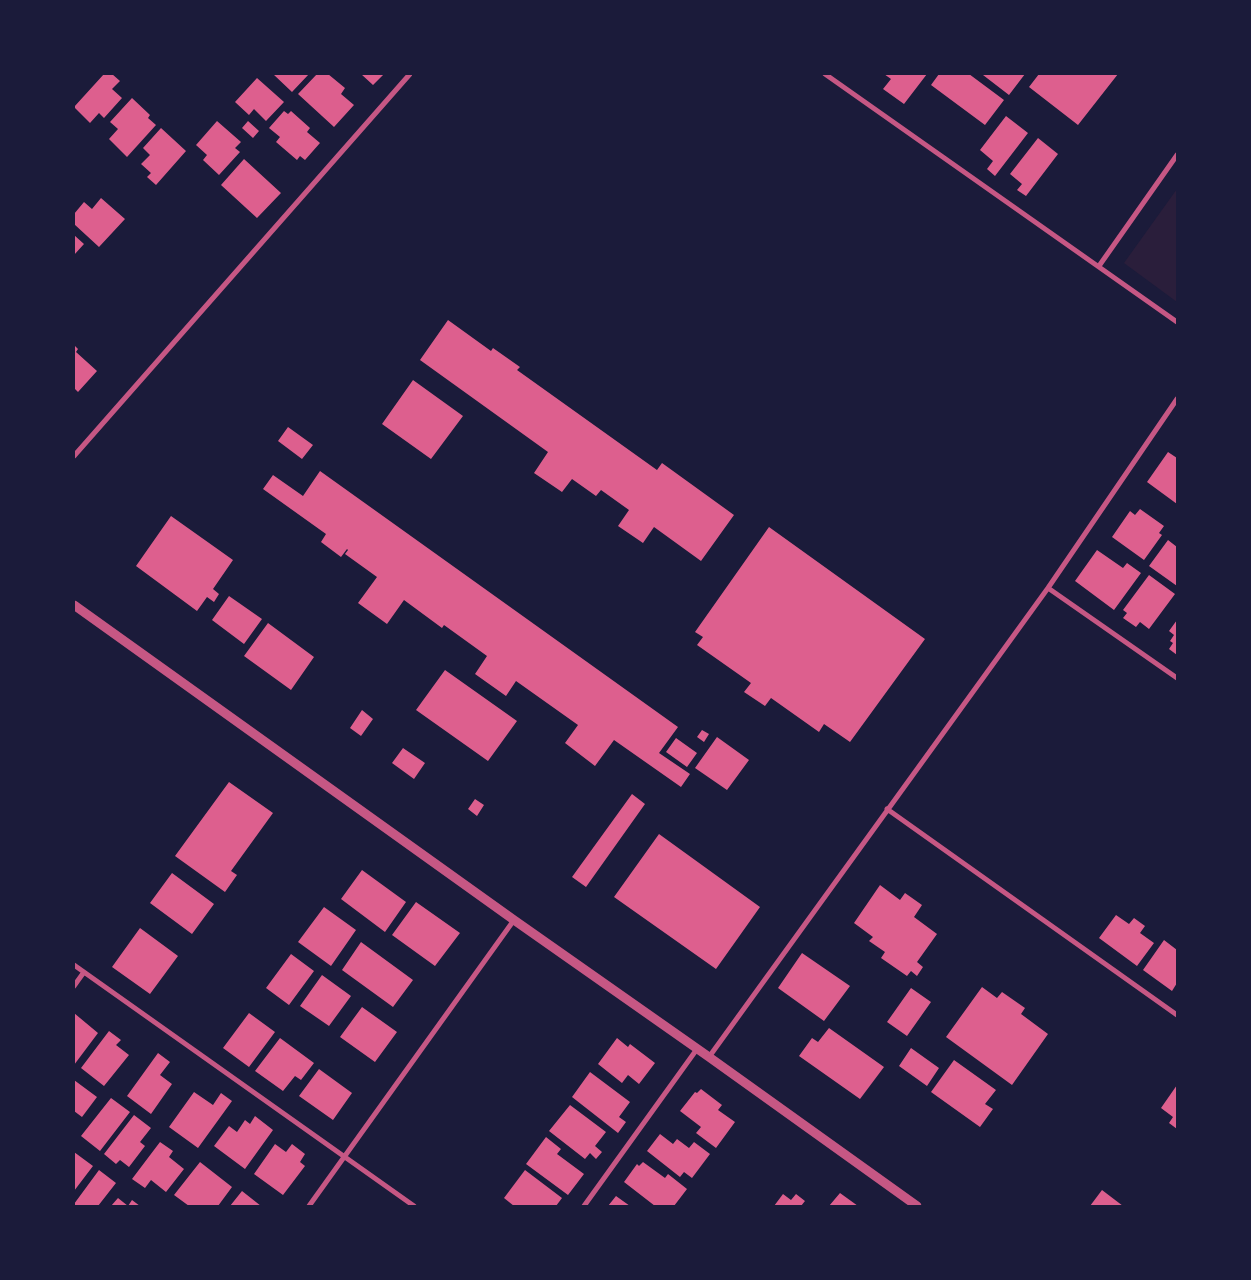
<!DOCTYPE html>
<html>
<head>
<meta charset="utf-8">
<style>
	body { margin:0 }
	#map { position:relative; width:1251px; height:1280px; overflow:hidden; background:#1b1b3a; font-family:Signika,sans-serif }
	canvas { display:block }
	.frame { position:absolute; inset:0; border:75px solid #1b1b3a; pointer-events:none }
</style>
</head>
<body>
<div id="map">
<canvas width="1251" height="1280"></canvas>
<div class="frame"></div>
</div>
<script>
const ctx = document.querySelector('canvas').getContext('2d');
ctx.lineJoin = 'round';
function paint(path, color) { ctx.fillStyle = color; ctx.fill(path, 'evenodd'); }
const poly = rows => new Path2D(rows.map(r => 'M' + r).join(''));
function stroke(path, color, width, dash) { ctx.strokeStyle = color; ctx.lineWidth = width; ctx.lineCap = dash ? 'butt' : 'round'; ctx.setLineDash(dash || []); ctx.stroke(path); }
paint(poly([
	[1177,189,1177,302,1124,263]
]), '#2a1e3b');
paint(poly([
	[104,74,112,74,120,81,112,89,122,98,104,118,99,113,90,123,74,107],
	[273,74,309,74,292,92],
	[317,74,321,75,328,74,345,88,341,94,354,105,334,127,298,94],
	[361,74,384,74,373,85],
	[884,74,927,74,904,104,883,89,891,79],
	[939,74,969,74,1004,100,985,125,931,85],
	[984,74,1025,74,1009,95,983,75],
	[1039,74,1118,74,1078,125,1029,87],
	[257,78,284,102,266,121,254,109,249,115,235,102],
	[132,98,150,115,148,118,156,125,127,157,109,139,118,129,110,122],
	[284,111,288,114,291,111,310,128,307,132,320,143,305,160,300,156,297,160,276,142,280,137,269,128],
	[1006,116,1028,133,995,176,987,169,993,161,980,150],
	[217,121,241,142,235,148,240,152,219,175,203,160,207,155,196,145],
	[248,121,259,131,253,138,242,128],
	[161,128,186,151,156,185,147,177,151,173,141,164,150,155,143,148],
	[1038,138,1058,154,1026,196,1017,190,1022,184,1010,174],
	[244,159,281,193,257,218,221,185],
	[101,198,125,219,99,247,74,224,74,214,84,202,92,209],
	[74,235,84,244,74,255],
	[448,320,491,351,493,348,520,367,517,370,657,470,662,463,734,515,701,561,654,527,643,543,618,526,629,510,601,490,596,496,572,479,562,492,534,473,548,452,420,360],
	[74,345,78,349,76,352,97,371,78,392,74,388],
	[413,380,463,416,431,459,382,424],
	[288,427,313,445,302,459,278,441],
	[1168,452,1177,458,1177,504,1147,482],
	[320,471,678,727,659,753,690,774,681,787,614,740,595,766,565,743,578,725,516,681,506,696,475,674,487,656,444,625,442,628,404,600,387,624,358,603,377,577,345,554,348,550,347,549,341,557,321,542,326,534,263,489,273,475,303,496],
	[1140,509,1164,526,1159,533,1162,535,1144,560,1112,537,1130,511,1135,515],
	[171,516,233,560,213,589,219,594,214,602,207,597,197,611,136,566],
	[769,527,925,639,850,742,824,724,819,732,771,698,765,706,744,692,751,683,697,645,703,637,695,632],
	[1168,540,1177,547,1177,586,1149,566],
	[1097,550,1123,568,1127,563,1141,573,1114,610,1075,581],
	[1149,575,1175,594,1149,629,1140,622,1136,627,1123,618,1127,613,1123,610],
	[229,596,262,619,244,644,212,620],
	[1177,620,1177,655,1169,649,1173,643,1170,641,1174,635,1169,631],
	[268,623,314,657,291,690,244,656],
	[445,670,517,721,488,761,416,710],
	[362,710,373,719,361,736,350,728],
	[702,730,709,734,704,742,697,737],
	[717,737,749,760,727,790,695,768],
	[676,738,697,753,687,767,666,752],
	[403,748,425,763,414,779,392,763],
	[229,782,273,813,231,871,237,875,225,892,175,856],
	[632,794,645,804,586,887,572,877],
	[475,799,484,805,477,816,468,809],
	[659,834,760,907,716,969,614,897],
	[362,870,406,902,385,932,341,899],
	[172,873,214,904,192,934,150,903],
	[880,885,900,900,905,893,922,905,914,917,937,934,917,962,923,967,917,976,911,971,907,976,881,958,885,952,869,941,873,937,854,923],
	[416,902,460,933,435,966,392,935],
	[324,907,356,930,331,966,298,942],
	[1116,915,1129,924,1134,918,1145,926,1140,933,1154,943,1137,966,1099,938],
	[140,928,178,956,150,994,112,967],
	[1164,940,1177,950,1177,983,1172,991,1143,970],
	[361,942,413,980,393,1007,342,970],
	[802,953,850,986,824,1021,778,988],
	[291,954,314,971,289,1005,266,988],
	[322,975,351,996,329,1026,300,1006],
	[982,987,997,998,1002,992,1025,1008,1021,1014,1048,1034,1012,1085,946,1037],
	[911,988,931,1002,907,1036,887,1022],
	[362,1007,397,1032,375,1062,340,1037],
	[74,1013,98,1033,74,1065],
	[249,1013,275,1032,249,1067,223,1048],
	[829,1028,884,1067,860,1099,799,1056,812,1038,818,1042],
	[109,1031,121,1040,116,1045,129,1055,104,1086,81,1068],
	[280,1038,314,1063,301,1080,295,1076,283,1091,255,1071],
	[617,1038,628,1047,630,1044,655,1063,639,1084,628,1075,622,1083,598,1064],
	[911,1048,939,1068,927,1086,899,1066],
	[158,1053,170,1062,160,1075,172,1084,151,1114,127,1096],
	[954,1060,996,1090,985,1104,993,1109,980,1127,931,1092],
	[319,1069,352,1093,333,1120,299,1096],
	[590,1072,630,1102,619,1117,626,1122,618,1133,572,1097],
	[74,1080,97,1097,82,1117,74,1111],
	[1177,1085,1177,1129,1169,1123,1173,1117,1161,1108],
	[701,1089,722,1105,718,1110,735,1122,716,1148,696,1133,701,1127,680,1111,695,1092,697,1093],
	[194,1092,213,1105,221,1093,232,1101,198,1148,169,1127],
	[111,1098,130,1112,100,1151,81,1136],
	[570,1105,606,1132,595,1146,602,1152,596,1159,590,1153,585,1159,549,1131],
	[134,1115,151,1128,140,1142,145,1146,129,1167,120,1160,116,1164,104,1154],
	[255,1116,273,1130,245,1169,214,1146,229,1126,237,1132,245,1120,250,1124],
	[660,1134,673,1144,677,1139,689,1148,694,1142,710,1154,692,1178,684,1172,680,1177,647,1151],
	[546,1137,561,1149,557,1154,584,1174,568,1195,526,1164],
	[160,1142,173,1151,169,1157,184,1169,166,1192,151,1180,145,1188,132,1179],
	[275,1144,286,1152,292,1144,305,1154,300,1162,305,1166,283,1195,254,1174],
	[74,1152,93,1166,74,1191],
	[200,1162,232,1187,218,1206,189,1206,174,1195],
	[643,1162,665,1178,668,1174,687,1189,674,1206,655,1206,624,1182,637,1164,639,1166],
	[99,1170,116,1183,98,1206,74,1206,74,1204],
	[525,1170,562,1198,556,1206,514,1206,504,1198],
	[1102,1190,1123,1206,1090,1206],
	[242,1191,261,1206,230,1206],
	[840,1193,858,1206,829,1206],
	[783,1194,791,1200,796,1194,805,1201,801,1206,774,1206],
	[616,1196,630,1206,608,1206],
	[118,1198,128,1206,132,1200,140,1206,111,1206]
]), '#dd5f8e');
stroke(poly([
	[825,74,1177,322],
	[1099,266,1177,155],
	[74,456,410,74],
	[1048,588,1177,678],
	[887,809,1177,1015],
	[74,965,414,1206],
	[74,986,84,972],
	[709,1057,1048,588,1177,399],
	[309,1206,514,920],
	[584,1206,697,1049]
]), '#c65784', 5);
stroke(poly([
	[74,605,514,920,709,1057,917,1206]
]), '#c65784', 9);
</script>
</body>
</html>
